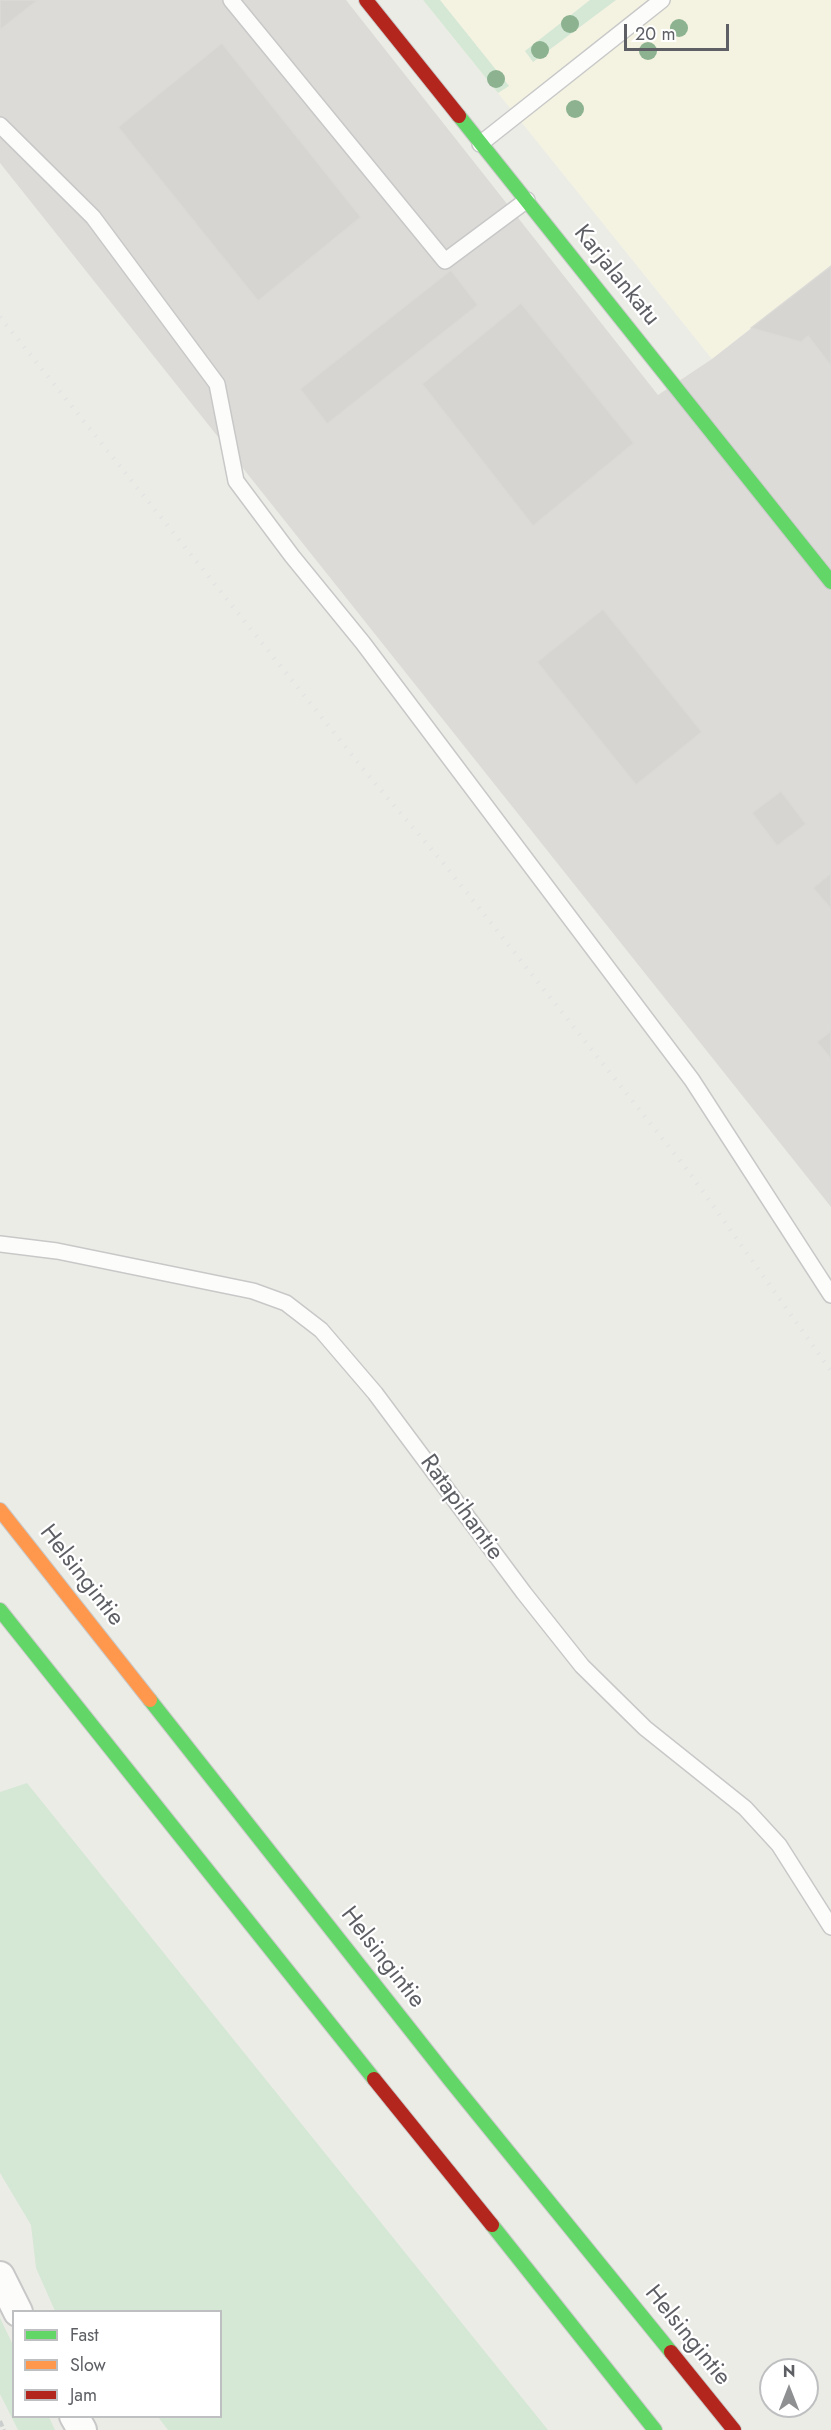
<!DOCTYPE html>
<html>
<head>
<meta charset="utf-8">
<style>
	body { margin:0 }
	#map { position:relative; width:831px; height:2430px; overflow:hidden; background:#ecece7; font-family:Jost,sans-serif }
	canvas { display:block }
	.legend { position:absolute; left:12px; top:2310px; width:210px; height:108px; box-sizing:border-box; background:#fff; border:2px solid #bebfc1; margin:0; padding:8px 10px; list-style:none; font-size:18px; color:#5d5f64 }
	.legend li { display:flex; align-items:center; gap:12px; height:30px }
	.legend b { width:30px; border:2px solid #bebfc1 }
	.north { position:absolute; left:759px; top:2358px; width:60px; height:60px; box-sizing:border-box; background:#fff; border:2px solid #bebfc1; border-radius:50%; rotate:0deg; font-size:16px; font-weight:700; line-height:24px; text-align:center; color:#5d5f64 }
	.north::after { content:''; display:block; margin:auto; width:21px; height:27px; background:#8f9092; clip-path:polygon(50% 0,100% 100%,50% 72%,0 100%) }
	.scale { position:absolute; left:624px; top:24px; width:105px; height:27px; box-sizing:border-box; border:3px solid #5d5f64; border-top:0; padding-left:8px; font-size:18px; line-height:21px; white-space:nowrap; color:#5d5f64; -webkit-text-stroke:4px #fff; paint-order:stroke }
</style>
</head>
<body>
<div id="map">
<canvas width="831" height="2430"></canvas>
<ul class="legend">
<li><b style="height:8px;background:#63d668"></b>Fast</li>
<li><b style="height:8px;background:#ff974d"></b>Slow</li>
<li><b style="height:8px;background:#b3261e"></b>Jam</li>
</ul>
<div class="north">N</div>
<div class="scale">20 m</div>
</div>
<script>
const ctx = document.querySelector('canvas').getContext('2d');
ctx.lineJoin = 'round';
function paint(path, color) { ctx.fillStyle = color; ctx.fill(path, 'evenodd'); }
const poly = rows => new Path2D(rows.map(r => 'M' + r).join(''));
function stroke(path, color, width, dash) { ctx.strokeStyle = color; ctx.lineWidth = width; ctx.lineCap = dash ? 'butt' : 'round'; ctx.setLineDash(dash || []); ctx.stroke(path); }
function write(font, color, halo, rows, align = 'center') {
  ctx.font = font + ' Jost,sans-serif'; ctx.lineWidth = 4.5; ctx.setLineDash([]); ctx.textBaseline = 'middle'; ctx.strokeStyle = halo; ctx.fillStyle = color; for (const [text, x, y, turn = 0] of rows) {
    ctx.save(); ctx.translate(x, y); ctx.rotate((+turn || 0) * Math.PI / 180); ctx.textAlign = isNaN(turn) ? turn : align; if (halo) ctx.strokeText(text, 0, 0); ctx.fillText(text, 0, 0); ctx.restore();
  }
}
paint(poly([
	[423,0,831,0,831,266,712,359]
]), '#f4f3e2');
paint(poly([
	[0,0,346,0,658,395,712,359,831,266,831,1207,0,163]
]), '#dcdbd7');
paint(poly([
	[423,0,440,0,509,86,498,93],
	[590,0,616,0,533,62,525,51],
	[27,1783,548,2430,168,2430,158,2417,220,2416,220,2312,55,2311,36,2268,31,2225,0,2173,0,1792],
	[0,2318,13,2345,14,2416,49,2417,55,2430,18,2430,0,2394]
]), '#d5e7d5');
const building = poly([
	[0,0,38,0,0,30,0,0],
	[222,43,361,217,258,301,118,127,222,43],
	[831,266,831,366,808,336,801,342,751,328,831,266],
	[451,270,478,305,327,424,300,389,451,270],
	[521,303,634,443,533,526,422,384,521,303],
	[603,609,702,732,636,785,537,662,603,609],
	[781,791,806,824,777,846,752,813,781,791],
	[831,873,831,909,813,888,831,873],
	[831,1031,831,1059,817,1042,831,1031]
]);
paint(building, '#d6d5d2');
stroke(building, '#dbdad6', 1.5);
const lane = poly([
	[231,0,445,261,527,200],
	[0,125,93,217,217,384,236,481,292,556,363,643,692,1080,831,1295],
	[480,144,662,0],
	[0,1244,57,1251,253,1291,286,1303,321,1330,375,1393,524,1593,582,1666,645,1728,745,1808,779,1845,831,1927]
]);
const street = poly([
	[0,2276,18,2312],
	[74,2416,82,2430]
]);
const fast = poly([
	[459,116,831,582],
	[0,1610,374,2079],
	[150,1700,450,2080,671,2352],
	[492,2225,655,2430]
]);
const slow = poly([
	[0,1510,150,1700]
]);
const jam = poly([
	[366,0,459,116],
	[374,2079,492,2225],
	[671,2352,734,2430]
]);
stroke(lane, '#c8c8c8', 18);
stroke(street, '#c8c8c8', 32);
stroke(fast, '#c9c9c9', 16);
stroke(slow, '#c9c9c9', 16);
stroke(jam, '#c9c9c9', 16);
stroke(poly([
	[0,2421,4,2430]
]), '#cacecc', 4, [6, 3]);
stroke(lane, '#fcfcfb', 15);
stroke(street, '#fcfcfb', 28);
stroke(fast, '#63d668', 14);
stroke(slow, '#ff974d', 14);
stroke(jam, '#b3261e', 14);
stroke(poly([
	[0,317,368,775,444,864,689,1172,831,1371]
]), '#e3e4e3', 4.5, [1.5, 8]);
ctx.fillStyle = '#8cb290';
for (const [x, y] of [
	[570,24],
	[679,28],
	[540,50],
	[648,51],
	[496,79],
	[575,109]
]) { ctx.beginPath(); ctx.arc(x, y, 9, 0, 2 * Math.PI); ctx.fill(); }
write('24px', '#5d5f64', '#fff', [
	["Karjalankatu",616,276,51],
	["Ratapihantie",461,1508,54],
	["Helsingintie",81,1576,52],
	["Helsingintie",382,1958,52],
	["Helsingintie",687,2336,51]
]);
</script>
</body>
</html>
